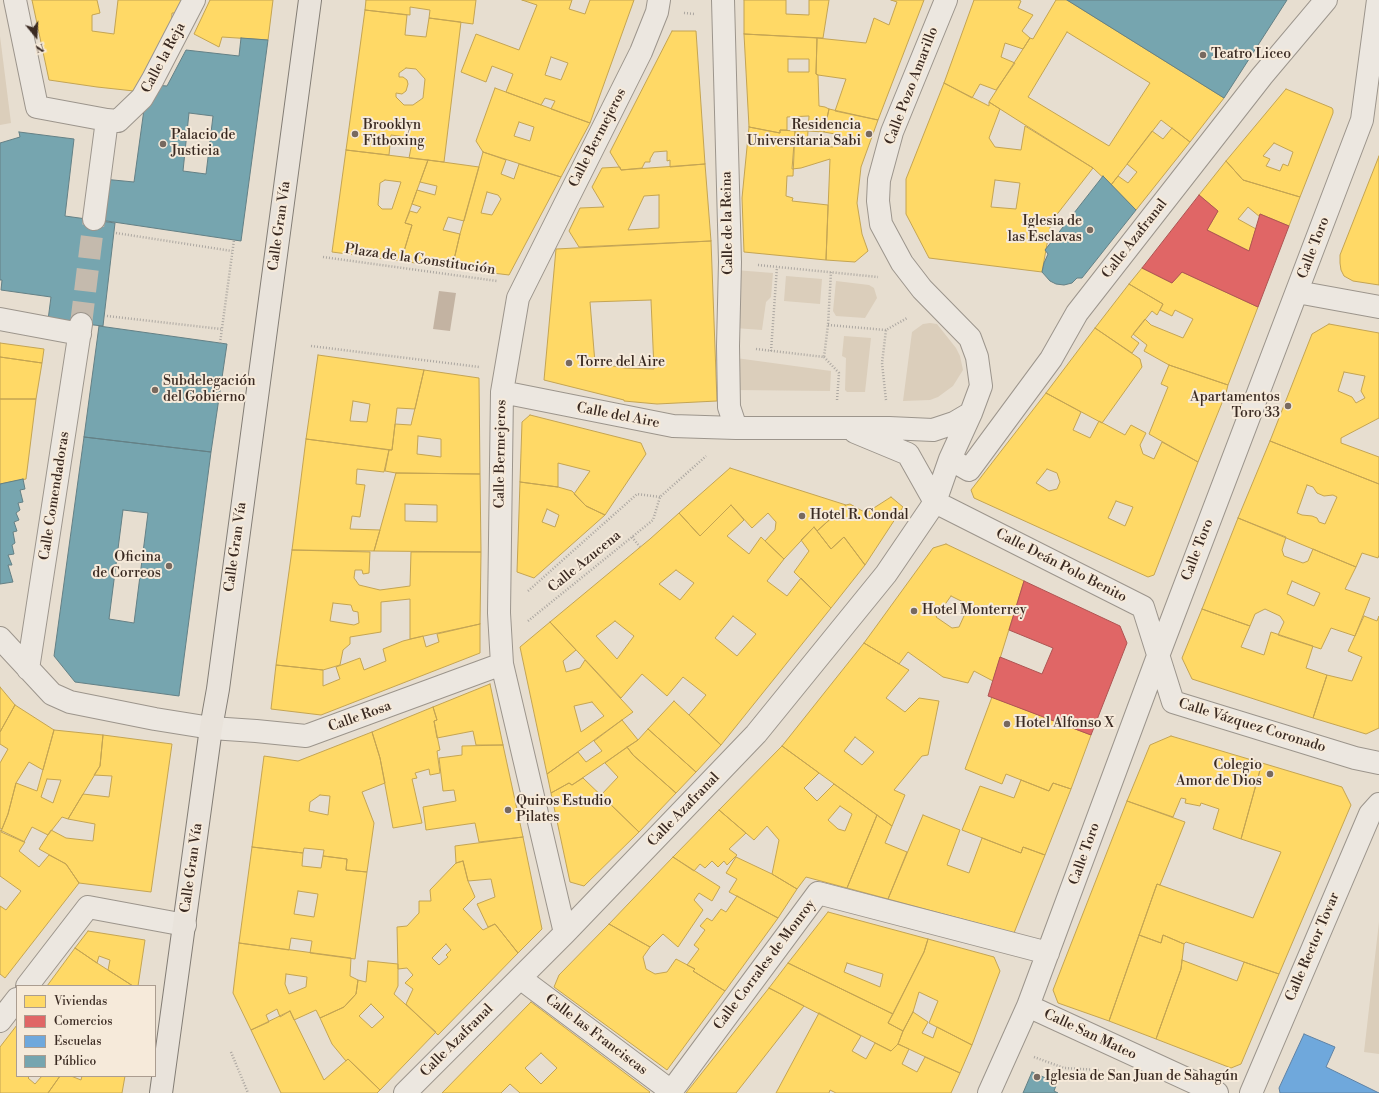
<!DOCTYPE html>
<html>
<head>
<meta charset="utf-8">
<style>
	body { margin:0 }
	#map { position:relative; width:1379px; height:1093px; overflow:hidden; background:#e7ded0; font-family:"Libre Bodoni",serif }
	canvas { display:block }
	.legend { position:absolute; left:16px; top:985px; width:140px; height:92px; box-sizing:border-box; background:#f6eada; border:1px solid #ab9d90; margin:0; padding:5px 7px; list-style:none; font-size:12px; color:#3a2a22 }
	.legend li { display:flex; align-items:center; gap:8px; height:20px }
	.legend b { width:20px; border:1px solid #ab9d90 }
	.north { position:absolute; left:16px; top:16px; width:40px; height:40px; -webkit-text-stroke:3px #f6eada; paint-order:stroke; rotate:162deg; font-size:11px; font-weight:700; line-height:16px; text-align:center; color:#3a2a22 }
	.north::after { content:''; display:block; margin:auto; width:14px; height:18px; background:#3a2a22; clip-path:polygon(50% 0,100% 100%,50% 72%,0 100%) }
</style>
</head>
<body>
<div id="map">
<canvas width="1379" height="1093"></canvas>
<ul class="legend">
<li><b style="height:11px;background:#ffd966"></b>Viviendas</li>
<li><b style="height:11px;background:#e06666"></b>Comercios</li>
<li><b style="height:11px;background:#6fa8dc"></b>Escuelas</li>
<li><b style="height:11px;background:#76a5af"></b>Público</li>
</ul>
<div class="north">N</div>
</div>
<script>
const ctx = document.querySelector('canvas').getContext('2d');
ctx.lineJoin = 'round';
function paint(path, color) { ctx.fillStyle = color; ctx.fill(path, 'evenodd'); }
const poly = rows => new Path2D(rows.map(r => 'M' + r).join(''));
function stroke(path, color, width, dash) { ctx.strokeStyle = color; ctx.lineWidth = width; ctx.lineCap = dash ? 'butt' : 'round'; ctx.setLineDash(dash || []); ctx.stroke(path); }
function write(font, color, halo, rows, align = 'center') {
  ctx.font = font + ' "Libre Bodoni",serif'; ctx.lineWidth = 4; ctx.setLineDash([]); ctx.textBaseline = 'middle'; ctx.strokeStyle = halo; ctx.fillStyle = color; for (const [text, x, y, turn = 0] of rows) {
    ctx.save(); ctx.translate(x, y); ctx.rotate((+turn || 0) * Math.PI / 180); ctx.textAlign = isNaN(turn) ? turn : align; if (halo) ctx.strokeText(text, 0, 0); ctx.fillText(text, 0, 0); ctx.restore();
  }
}
paint(poly([
	[0,36,11,123,0,125],
	[735,270,773,273,771,297,766,302,762,330,735,328],
	[786,276,822,279,820,304,784,301],
	[836,281,869,285,874,288,877,298,865,318,836,316,833,311],
	[930,323,937,324,956,348,960,356,963,370,953,386,938,397,930,400,903,401,912,332,923,324],
	[844,336,871,338,865,392,847,392,845,390,846,358,842,356],
	[736,358,831,371,830,391,735,390],
	[1379,922,1379,1054,1364,1052]
]), '#dbcebb');
paint(poly([
	[439,291,456,293,450,331,433,329]
]), '#c3b3a2');
const homes = poly([
	[32,0,97,0,100,13,92,15,92,31,114,34,118,0,185,0,179,13,172,13,171,31,134,91,97,87,49,80,32,0],
	[210,0,273,0,268,40,222,37,219,47,194,34,210,0],
	[366,0,476,0,473,24,429,18,430,10,410,7,410,15,365,10,366,0],
	[522,0,572,0,569,9,585,14,590,0,634,0,590,123,551,109,555,101,545,98,541,105,506,92,513,74,492,66,486,82,461,72,476,34,519,50,537,5,522,0],
	[551,57,568,63,561,80,545,75,551,57],
	[744,0,786,0,786,14,809,15,809,0,829,0,823,38,744,34,744,0],
	[891,0,924,0,878,120,835,111,846,79,818,75,816,74,817,38,866,43,874,18,889,25,897,2,891,0],
	[974,0,1019,0,1021,1,1018,8,1033,15,1022,31,1030,38,1023,49,1005,43,1001,57,1015,63,996,90,980,84,972,98,944,83,974,0],
	[1056,0,1067,0,1224,98,1190,142,1161,120,1111,185,1093,168,989,102,1030,38,1033,39,1056,0],
	[1067,32,1150,83,1109,146,1028,97,1067,32],
	[365,10,407,15,405,35,426,37,429,18,461,22,444,162,409,158,413,138,391,135,389,155,346,150,365,10],
	[406,68,416,69,425,79,423,98,413,105,404,105,396,97,396,93,402,94,406,91,408,84,407,80,403,77,399,77,399,73,406,68],
	[672,31,696,31,705,164,670,167,670,160,667,161,667,151,654,152,650,159,650,162,645,162,642,168,621,170,610,152,672,31],
	[744,34,817,38,816,74,818,75,819,106,825,107,829,109,824,132,808,131,809,116,787,117,787,130,780,130,780,133,749,127,744,34],
	[788,59,809,59,809,72,788,72,788,59],
	[944,83,989,106,989,102,1000,109,989,138,995,147,1021,150,1025,126,1093,168,1051,222,1042,272,929,258,906,214,906,179,944,83],
	[995,180,1020,183,1016,209,991,207,995,180],
	[495,88,590,123,561,177,483,152,476,141,495,88],
	[519,122,534,127,530,141,514,136,519,122],
	[1286,89,1332,108,1333,110,1333,113,1300,197,1243,180,1226,161,1286,89],
	[1274,143,1293,152,1288,166,1283,164,1280,171,1266,166,1270,159,1263,156,1274,143],
	[829,109,878,120,861,167,857,203,862,234,868,251,855,262,826,260,830,159,801,168,792,169,795,131,808,131,807,145,833,147,835,134,824,132,829,109],
	[749,127,780,133,780,130,795,131,793,176,787,176,786,196,793,198,792,201,828,205,826,260,744,252,742,198,749,127],
	[1172,128,1190,142,1136,210,1111,185,1118,176,1128,183,1137,172,1127,164,1152,131,1163,139,1172,128],
	[346,150,428,160,405,223,412,225,401,261,332,252,346,150],
	[385,180,401,182,392,209,382,209,378,205,380,183,385,180],
	[483,152,506,160,501,174,514,179,519,164,561,177,509,275,452,268,460,234,483,152],
	[487,192,498,195,501,199,492,215,481,213,487,192],
	[1379,156,1379,285,1353,281,1344,276,1341,270,1340,263,1340,255,1379,156],
	[428,160,479,167,464,221,448,217,443,230,460,234,452,268,401,261,412,225,405,223,410,211,417,213,421,207,412,204,417,190,435,195,437,186,420,182,428,160],
	[1226,161,1243,180,1300,197,1289,226,1260,214,1260,217,1248,207,1238,219,1256,229,1249,251,1207,230,1218,211,1199,195,1226,161],
	[705,164,711,241,579,247,569,231,580,208,604,207,592,187,602,168,620,167,621,170,705,164],
	[659,195,659,228,628,230,644,196,659,195],
	[711,241,717,401,657,404,624,401,624,400,544,380,556,249,711,241],
	[651,300,654,369,625,368,595,363,590,302,651,300],
	[1142,268,1172,283,1182,272,1258,307,1228,385,1169,365,1144,351,1147,345,1133,334,1145,319,1151,325,1183,338,1193,319,1175,310,1172,316,1160,310,1163,304,1129,284,1142,268],
	[1129,284,1163,304,1157,315,1152,311,1131,337,1139,343,1132,353,1095,328,1129,284],
	[1329,324,1379,333,1379,418,1341,438,1341,443,1379,457,1379,484,1270,441,1312,334,1329,324],
	[1344,372,1365,376,1361,391,1365,398,1356,403,1352,397,1338,391,1344,372],
	[1095,328,1140,359,1142,367,1102,423,1046,393,1095,328],
	[0,343,44,349,42,363,0,357,0,343],
	[318,355,424,370,415,409,397,408,392,450,306,439,318,355],
	[353,401,370,404,367,422,350,421,353,401],
	[0,357,42,363,36,399,0,399,0,357],
	[1169,365,1228,385,1226,393,1198,462,1149,434,1168,387,1161,384,1169,365],
	[424,370,479,378,480,474,396,473,385,471,389,450,392,450,395,424,411,425,424,370],
	[418,436,441,439,441,457,417,454,418,436],
	[1046,393,1081,412,1073,430,1090,438,1099,421,1125,435,1131,425,1146,433,1140,445,1143,454,1154,459,1162,442,1198,462,1154,575,1148,577,974,498,971,490,1046,393],
	[1047,469,1057,473,1060,482,1057,489,1049,491,1036,483,1047,469],
	[1116,501,1133,507,1125,526,1108,518,1116,501],
	[0,399,36,399,26,479,0,484,0,399],
	[530,415,641,443,646,454,605,515,586,506,574,494,590,471,558,463,558,487,520,482,522,422,530,415],
	[306,439,389,450,384,472,357,469,356,484,365,485,360,517,352,516,350,529,380,530,374,551,292,550,306,439],
	[1270,441,1379,484,1379,555,1378,558,1362,553,1356,567,1238,518,1270,441],
	[1307,485,1313,487,1317,493,1324,496,1333,495,1337,497,1325,524,1319,522,1317,518,1312,516,1302,515,1297,513,1307,485],
	[730,468,846,505,817,531,814,527,784,559,765,541,775,530,776,522,768,513,752,528,731,505,700,536,679,513,730,468],
	[396,473,480,474,481,552,374,551,396,473],
	[405,504,437,505,437,522,405,521,405,504],
	[520,482,558,487,572,491,586,506,605,515,534,578,517,572,520,482],
	[547,509,559,515,555,527,542,522,547,509],
	[891,497,903,507,865,565,844,537,831,549,817,531,846,505,850,504,866,513,891,497],
	[731,505,744,520,727,536,749,554,761,537,784,559,767,581,787,596,801,578,831,608,721,745,689,715,706,695,683,677,667,696,642,674,621,698,550,622,650,539,679,513,700,536,731,505],
	[676,570,694,583,680,600,659,584,676,570],
	[733,616,756,634,737,656,715,638,733,616],
	[615,621,634,636,617,659,596,636,615,621],
	[1238,518,1286,537,1282,550,1284,556,1303,563,1308,561,1313,549,1356,567,1345,589,1370,598,1355,636,1331,628,1321,649,1278,635,1284,622,1280,616,1265,609,1255,614,1250,626,1202,609,1238,518],
	[1292,581,1320,593,1314,606,1287,594,1292,581],
	[814,527,831,549,844,537,865,565,831,608,794,572,809,551,801,540,814,527],
	[946,544,1024,581,993,681,974,671,968,683,943,677,908,652,899,664,864,643,933,548,946,544],
	[951,596,969,605,959,627,952,628,936,617,951,596],
	[292,550,370,552,369,573,363,574,362,570,355,570,354,578,359,585,380,590,410,586,411,552,481,552,480,624,410,639,410,599,381,602,381,632,350,637,350,644,343,650,340,665,323,670,276,665,292,550],
	[333,603,351,605,353,611,358,612,359,623,354,625,330,621,333,603],
	[1202,609,1250,626,1241,647,1264,655,1271,632,1313,646,1306,668,1327,675,1313,718,1192,679,1182,658,1202,609],
	[1364,616,1377,621,1379,616,1379,728,1366,734,1313,718,1327,675,1352,681,1362,657,1348,651,1364,616],
	[550,622,576,650,563,661,566,672,580,668,585,660,633,712,547,774,520,647,550,622],
	[592,702,604,716,581,732,574,706,592,702],
	[480,624,480,653,321,715,271,709,276,665,323,670,323,686,340,679,336,667,360,658,364,670,386,661,383,649,403,641,423,636,426,647,439,642,437,634,480,624],
	[864,643,909,670,886,698,905,712,919,698,939,701,928,755,922,756,894,790,905,795,892,826,782,746,864,643],
	[855,737,874,752,862,765,844,751,855,737],
	[490,684,503,745,476,745,473,731,437,738,434,721,437,720,433,707,490,684],
	[0,687,15,705,0,732,0,687],
	[992,697,1091,735,1071,789,1053,783,1049,791,1006,774,1002,784,965,769,992,697],
	[674,701,721,745,696,772,648,729,674,701],
	[15,705,54,730,43,770,29,762,16,783,8,814,2,829,0,828,0,763,8,749,0,744,0,732,15,705],
	[433,707,437,720,434,721,440,750,437,751,440,773,430,775,429,769,415,773,417,778,412,779,422,823,393,828,380,758,372,732,433,707],
	[622,720,638,740,572,785,569,783,551,793,547,774,578,752,586,762,602,751,594,741,622,720],
	[648,729,696,772,676,793,633,755,627,747,638,740,648,729],
	[54,730,103,735,100,766,68,819,62,817,48,835,32,827,24,842,1,832,2,829,8,814,16,783,37,791,54,730],
	[47,779,61,780,53,803,41,797,47,779],
	[372,732,380,758,385,783,362,792,374,823,367,872,346,870,347,859,323,856,324,850,304,848,303,853,252,847,264,756,298,761,372,732],
	[320,795,330,796,328,815,309,811,310,802,320,795],
	[103,735,172,744,151,892,79,883,66,864,39,849,51,830,66,838,93,841,95,824,68,819,83,794,109,797,112,776,94,775,100,766,103,735],
	[1171,736,1262,763,1241,839,1213,829,1219,809,1201,803,1200,806,1185,803,1186,799,1181,798,1173,817,1127,801,1150,745,1171,736],
	[503,745,523,837,479,842,475,823,426,830,423,807,456,801,454,790,443,791,439,758,462,755,462,746,503,745],
	[782,746,819,773,804,788,817,801,834,784,877,815,847,888,806,877,797,889,772,874,779,840,767,826,754,840,719,810,782,746],
	[840,806,852,814,845,831,838,829,828,820,840,806],
	[627,747,633,755,676,793,639,832,601,795,618,777,605,763,627,747],
	[1262,763,1342,787,1351,805,1279,974,1186,942,1184,944,1163,935,1161,943,1139,935,1157,884,1253,918,1281,852,1241,839,1262,763],
	[583,778,639,832,584,886,570,882,551,793,569,783,572,785,583,778],
	[1021,780,1049,791,1053,783,1071,789,1045,855,1023,847,1021,853,962,830,980,786,1014,798,1021,780],
	[1127,801,1185,822,1160,885,1157,884,1109,1021,1058,1003,1053,990,1127,801],
	[719,810,746,833,729,849,737,855,727,865,724,861,718,867,712,861,705,868,700,864,694,871,673,857,719,810],
	[877,815,892,826,885,843,907,852,888,899,847,888,877,815],
	[923,815,960,830,947,865,969,873,982,838,1021,853,1023,847,1045,855,1014,933,888,899,923,815],
	[0,830,25,842,19,851,39,867,49,855,66,864,79,883,5,978,0,974,0,906,6,910,21,891,0,876,0,830],
	[523,837,542,929,518,953,495,924,488,927,477,904,495,897,491,879,468,881,463,861,456,863,455,846,523,837],
	[252,847,303,853,302,866,321,868,323,856,347,859,346,870,367,872,355,959,310,953,312,941,291,938,289,950,239,943,252,847],
	[298,891,318,894,314,917,294,914,298,891],
	[673,857,720,887,712,901,699,893,694,900,703,910,678,947,663,934,650,947,609,924,673,857],
	[736,857,772,874,797,889,778,918,729,892,737,879,726,873,736,857],
	[463,861,468,881,475,897,463,909,483,930,495,924,518,953,438,1035,406,1004,413,989,405,983,413,975,407,968,398,969,397,927,407,926,419,913,419,901,431,901,430,890,456,863,463,861],
	[446,944,451,950,446,955,448,957,439,965,432,958,446,944],
	[737,896,778,918,725,991,693,971,695,969,687,965,699,949,694,945,705,930,700,926,707,918,712,921,721,909,726,912,737,896],
	[828,912,928,939,924,952,893,1014,788,963,828,912],
	[847,963,883,974,880,987,844,972,847,963],
	[609,924,650,947,643,957,646,969,655,974,667,972,676,959,695,969,693,971,725,991,667,1070,554,987,559,975,609,924],
	[88,931,145,940,138,986,133,986,108,970,110,960,99,956,97,963,75,948,88,931],
	[1139,935,1161,943,1163,935,1184,944,1181,969,1156,1039,1109,1021,1139,935],
	[928,939,994,957,1000,971,972,1045,929,1023,938,1001,919,992,913,1012,903,1031,888,1023,924,952,928,939],
	[239,943,351,958,350,976,358,980,356,994,344,1007,320,1018,316,1010,294,1020,290,1011,280,1017,277,1009,266,1015,269,1022,251,1030,233,993,239,943],
	[286,974,307,977,306,987,289,994,285,984,286,974],
	[75,948,97,963,133,986,47,986,75,948],
	[1182,960,1237,981,1244,962,1279,974,1241,1064,1231,1068,1156,1039,1181,969,1182,960],
	[368,961,398,964,398,986,394,994,436,1032,380,1090,348,1059,346,1061,332,1044,320,1018,344,1007,356,994,358,980,366,982,368,961],
	[371,1004,384,1017,372,1028,359,1016,371,1004],
	[788,963,893,1014,888,1023,903,1031,898,1044,891,1051,769,988,788,963],
	[769,988,804,1006,736,1093,686,1093,769,988],
	[531,1002,650,1092,649,1093,520,1093,510,1084,501,1093,442,1093,531,1002],
	[541,1053,557,1068,541,1084,525,1068,541,1053],
	[290,1011,324,1080,348,1059,380,1090,377,1093,281,1093,251,1030,290,1011],
	[913,1012,928,1022,922,1033,933,1038,937,1027,972,1045,960,1073,898,1044,903,1031,913,1012],
	[819,1013,861,1036,852,1051,866,1059,875,1043,891,1051,898,1044,909,1049,902,1064,917,1072,925,1057,960,1073,951,1093,836,1093,830,1090,829,1093,776,1093,819,1013],
	[17,1025,17,1076,30,1076,28,1078,35,1084,42,1076,60,1076,48,1093,0,1093,0,1047,17,1025],
	[60,1076,71,1076,81,1080,82,1076,125,1076,122,1093,48,1093,60,1076]
]);
paint(homes, '#ffd966');
stroke(homes, '#c4a452', 1);
const shops = poly([
	[1199,195,1218,211,1207,230,1249,251,1260,214,1289,226,1258,307,1182,272,1172,283,1142,268,1199,195],
	[1024,581,1120,626,1127,643,1091,735,988,696,1000,657,1042,674,1053,648,1009,630,1024,581]
]);
paint(shops, '#e06666');
stroke(shops, '#ae5452', 1);
const schools = poly([
	[1304,1034,1335,1047,1326,1067,1379,1093,1280,1093,1279,1088,1304,1034]
]);
paint(schools, '#6fa8dc');
stroke(schools, '#5f82a4', 1);
const public = poly([
	[1067,0,1287,0,1224,98,1067,0],
	[241,38,268,40,241,241,100,220,103,179,134,182,145,102,154,85,167,86,186,50,239,56,241,38],
	[189,113,213,116,206,174,183,171,189,113],
	[19,132,74,139,65,216,115,223,103,326,48,320,51,297,1,290,2,280,0,280,0,143,20,137,19,132],
	[1103,176,1136,210,1082,278,1077,278,1072,283,1064,285,1056,284,1050,281,1042,272,1044,263,1048,254,1045,250,1103,176],
	[99,326,227,344,211,452,84,437,99,326],
	[84,437,211,452,179,696,75,682,54,656,84,437],
	[123,510,148,513,134,623,109,619,123,510],
	[23,479,25,489,20,490,23,502,18,503,20,510,16,513,19,520,14,522,17,531,13,532,15,543,12,545,14,554,8,555,12,565,8,565,13,582,0,584,0,484,23,479],
	[1032,1072,1057,1083,1054,1091,1058,1093,1023,1093,1032,1072]
]);
paint(public, '#76a5af');
stroke(public, '#648085', 1);
stroke(poly([
	[81,324,94,219]
]), '#c4baad', 22, [22, 11]);
const minor = poly([
	[15,0,37,107,107,120],
	[723,0,730,262,728,346,729,407,736,428],
	[94,219,107,120,118,121,142,98,153,79,194,0],
	[1297,292,1379,307],
	[0,319,80,334],
	[502,392,673,426,736,428,889,428,933,430,954,423,971,413],
	[855,432,908,454,935,502],
	[950,459,969,470,1051,359,1077,313,1262,76,1326,0],
	[935,502,1143,607,1173,702,1355,758,1379,763],
	[0,638,52,694,70,702,155,719,211,728,256,731,306,736,502,664],
	[28,669,81,324],
	[565,933,502,664,499,613,502,392,518,298,641,52,657,12,659,0],
	[520,978,671,1091],
	[27,986,88,907,185,925],
	[1028,1006,1217,1093],
	[0,1021,17,999],
	[405,1093,565,933,756,734,886,574,935,502,950,459,971,413,981,386,977,357,970,338,922,289,902,263,881,224,878,201,879,180,892,132,946,0],
	[670,1093,818,893,1048,953],
	[989,1093,1028,1006,1158,656,1362,120,1378,0],
	[1251,1093,1370,814,1379,804]
]);
const major = poly([
	[161,1093,211,728,218,689,310,0]
]);
stroke(minor, '#9c958c', 24);
stroke(major, '#837d75', 24);
stroke(poly([
	[684,13,695,14],
	[116,233,232,251],
	[323,257,497,281],
	[758,265,878,277],
	[107,316,221,329],
	[828,325,886,330],
	[220,343,234,240],
	[311,346,479,367],
	[756,349,824,357,828,325,831,272],
	[771,351,777,267],
	[824,357,839,373,837,400],
	[886,400,882,363,886,330,907,318],
	[632,537,640,547],
	[528,591,637,494,660,497],
	[528,621,653,520,660,497,706,456],
	[231,1052,248,1093],
	[1034,1057,1064,1068,1099,1070]
]), '#aca7a1', 2.5, [1, 2]);
stroke(minor, '#ece7e0', 22);
stroke(major, '#e9e3db', 22);
for (const [x, y, r, color] of [
	[1203,55,4,"#77695f"],
	[355,134,4,"#77695f"],
	[869,134,4,"#77695f"],
	[163,144,4,"#77695f"],
	[1090,230,4,"#77695f"],
	[569,363,4,"#77695f"],
	[155,390,4,"#77695f"],
	[1288,406,4,"#77695f"],
	[802,516,4,"#77695f"],
	[169,566,4,"#77695f"],
	[914,611,4,"#77695f"],
	[1007,724,4,"#77695f"],
	[1270,774,4,"#77695f"],
	[508,810,4,"#77695f"],
	[1037,1077,4,"#77695f"]
]) { const dot = new Path2D(); dot.arc(x, y, r, 0, 2 * Math.PI); ctx.fillStyle = color; ctx.fill(dot); stroke(dot, '#f6eada', 1.5); }
write('14px', '#3a2a22', '#f6eada', [
	["Teatro Liceo",1211,55],
	["Brooklyn",363,126],
	["Fitboxing",363,142],
	["Residencia",861,126,"right"],
	["Universitaria Sabi",861,142,"right"],
	["Palacio de",171,136],
	["Justicia",171,152],
	["Iglesia de",1082,222,"right"],
	["las Esclavas",1082,238,"right"],
	["Torre del Aire",577,363],
	["Subdelegación",163,382],
	["del Gobierno",163,398],
	["Apartamentos",1280,398,"right"],
	["Toro 33",1280,414,"right"],
	["Hotel R. Condal",810,516],
	["Oficina",161,558,"right"],
	["de Correos",161,574,"right"],
	["Hotel Monterrey",922,611],
	["Hotel Alfonso X",1015,724],
	["Colegio",1262,766,"right"],
	["Amor de Dios",1262,782,"right"],
	["Quiros Estudio",516,802],
	["Pilates",516,818],
	["Iglesia de San Juan de Sahagún",1045,1077]
], 'left');
write('14px', '#3a2a22', '#f6eada', [
	["Calle la Reja",164,58,-62],
	["Calle Pozo Amarillo",912,86,-69],
	["Calle Bermejeros",598,138,-63],
	["Calle de la Reina",728,223,-91],
	["Calle Gran Vía",280,226,-82],
	["Calle Azafranal",1135,239,-52],
	["Calle Toro",1314,248,-69],
	["Plaza de la Constitución",420,260,8],
	["Calle del Aire",618,416,11],
	["Calle Bermejeros",501,454,-89],
	["Calle Comendadoras",55,496,-81],
	["Calle Gran Vía",236,547,-82],
	["Calle Toro",1198,550,-69],
	["Calle Azucena",585,562,-39],
	["Calle Deán Polo Benito",1061,566,27],
	["Calle Rosa",360,717,-20],
	["Calle Vázquez Coronado",1252,726,17],
	["Calle Azafranal",684,810,-46],
	["Calle Toro",1085,854,-70],
	["Calle Gran Vía",192,868,-82],
	["Calle Rector Tovar",1313,947,-67],
	["Calle Corrales de Monroy",765,965,-53],
	["Calle las Franciscas",596,1035,37],
	["Calle San Mateo",1090,1035,25],
	["Calle Azafranal",457,1041,-45]
]);
</script>
</body>
</html>
